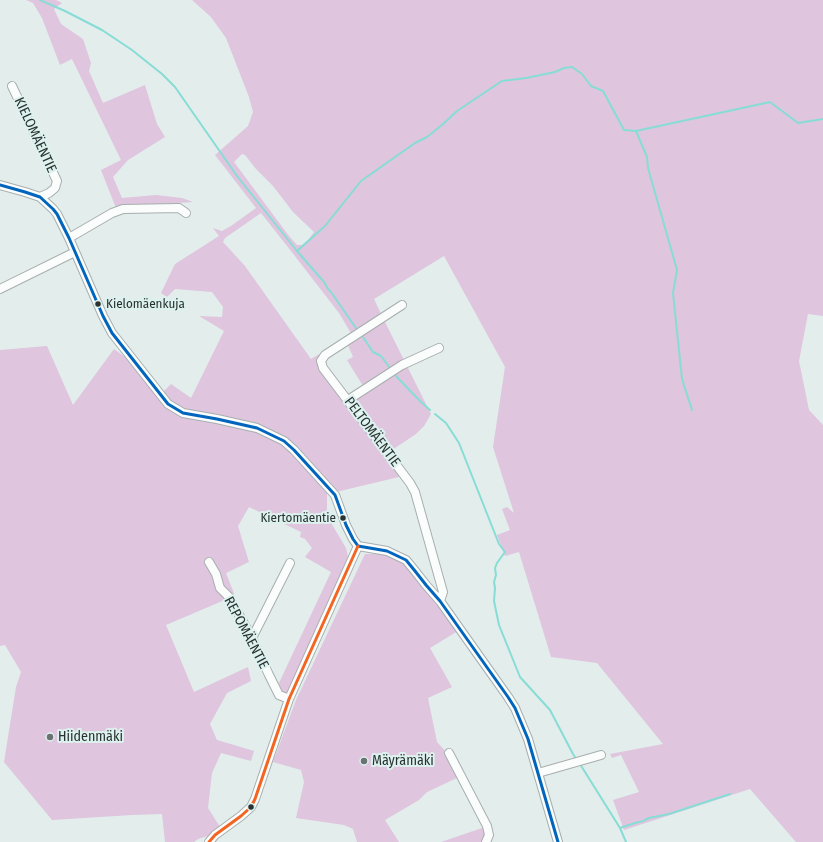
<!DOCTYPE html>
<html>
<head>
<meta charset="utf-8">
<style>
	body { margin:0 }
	canvas { display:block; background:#e2edec }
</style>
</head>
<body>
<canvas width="823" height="842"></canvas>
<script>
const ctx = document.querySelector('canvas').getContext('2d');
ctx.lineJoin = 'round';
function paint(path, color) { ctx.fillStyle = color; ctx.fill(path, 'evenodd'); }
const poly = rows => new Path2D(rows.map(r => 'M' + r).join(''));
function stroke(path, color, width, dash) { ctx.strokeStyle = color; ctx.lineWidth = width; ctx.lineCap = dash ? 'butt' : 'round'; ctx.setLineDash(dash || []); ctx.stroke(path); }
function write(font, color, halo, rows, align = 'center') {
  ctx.font = font + ' "Fira Sans Condensed",sans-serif'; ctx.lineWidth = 4; ctx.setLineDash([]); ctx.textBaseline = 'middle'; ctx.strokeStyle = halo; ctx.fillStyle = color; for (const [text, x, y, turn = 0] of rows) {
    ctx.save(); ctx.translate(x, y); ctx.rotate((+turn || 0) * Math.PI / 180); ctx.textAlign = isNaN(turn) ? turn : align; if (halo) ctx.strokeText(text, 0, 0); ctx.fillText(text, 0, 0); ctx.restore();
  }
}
paint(poly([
	[26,0,56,0,62,3,54,9,61,24,83,39,91,63,89,71,103,103,145,85,157,124,165,137,128,160,113,177,122,198,156,195,182,198,193,202,129,206,116,208,101,170,121,160,72,59,60,65,42,18,33,3],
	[192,0,823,0,823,316,808,314,799,361,809,410,823,425,823,842,796,842,750,789,624,830,613,800,639,792,621,755,612,758,610,754,663,744,597,663,551,657,519,552,505,556,497,535,510,530,502,509,507,507,514,513,493,447,505,367,444,256,374,299,382,316,352,335,339,313,291,251,261,213,225,238,223,242,245,266,311,359,323,352,319,361,403,476,336,492,284,438,256,423,188,411,179,407,167,400,163,392,171,384,191,398,224,331,199,316,222,317,223,307,212,292,175,289,167,297,161,293,175,264,219,236,213,228,222,231,231,226,256,208,215,155,248,126,253,112,249,97,226,38,211,17],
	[242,154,245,155,256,169,273,186,293,212,314,232,308,240,302,245,297,245,289,236,234,162],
	[384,320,404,360,363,386,347,360,353,357,347,343],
	[47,346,73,405,114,349,129,360,165,406,177,414,255,432,286,447,306,466,327,493,327,516,346,548,348,557,288,693,282,691,279,683,331,572,305,557,312,548,305,539,300,537,301,532,249,507,238,526,249,562,226,573,235,596,224,586,227,599,166,625,194,692,248,667,251,681,227,693,210,724,217,740,254,751,251,761,221,753,212,773,208,808,220,827,208,836,198,839,194,842,165,842,162,814,132,815,52,820,4,762,16,687,21,672,5,645,0,646,0,350],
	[407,366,431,414,424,426,416,434,389,452,351,400],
	[365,554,384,554,404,564,458,631,430,648,452,687,428,698,437,742,447,753,459,777,427,792,419,800,385,820,399,842,357,842,353,829,344,825,296,818,304,782,301,770,273,762,296,700],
	[485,827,486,836,482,842,441,842]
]), '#dfc5de');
stroke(poly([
	[40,0,65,11,102,30,132,50,162,74,175,87,237,176,297,251,324,282,328,289,331,292,358,331],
	[636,131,647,157,648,168,677,270,673,293,682,379,692,410],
	[297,251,325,226,361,181,415,143,427,137,442,125,457,111,502,81,526,78,555,72,564,68,572,67,582,74,591,86,603,91,624,130,636,131,770,102,798,123,823,119],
	[363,337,373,352,381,356,390,368],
	[394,374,421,402,430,410],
	[435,414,446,423,459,443,499,544,505,552,497,563,495,568,496,575,494,582,495,588,494,601,499,625,520,677,550,710,573,754,577,760],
	[580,764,620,828,626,842],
	[620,828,635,823,643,821,649,818,669,814,730,794]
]), '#87ddd5', 2);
const minor = poly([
	[12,86,57,181,55,188,49,193,40,197],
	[0,185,25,192,40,197,53,209,57,214,69,238,103,316,112,333,168,404,183,413,217,419,257,428,284,441,294,450,335,495,346,525,353,539,358,546,387,551,406,560,415,571,426,585,440,601,508,697,515,708,528,739,558,842],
	[69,238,112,213,123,209,179,208,186,213],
	[0,289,75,252],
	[402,305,325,355,321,361,323,368,410,483,415,492,443,592,440,601],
	[348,400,402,365,439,348],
	[209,562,216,574,220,588,229,597,252,638,269,675,279,695,289,699],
	[252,638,290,563],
	[449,753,487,826,489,835,486,842],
	[538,773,601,755],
	[209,842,215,835,241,816,251,807,255,799,289,699,358,546]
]);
stroke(minor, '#a7afae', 10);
stroke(minor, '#fbfcfc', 8);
stroke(poly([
	[0,185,25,192,40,197,53,209,57,214,69,238,103,316,112,333,168,404,183,413,217,419,257,428,284,441,294,450,335,495,346,525,353,539,358,546,387,551,406,560,415,571,426,585,440,601,508,697,515,708,528,739,558,842]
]), '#0065bd', 3);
stroke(poly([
	[209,842,215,835,241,816,251,807,255,799,289,699,358,546]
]), '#f26522', 3);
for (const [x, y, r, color] of [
	[98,304,3.5,"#293230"],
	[343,518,3.5,"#293230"],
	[50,737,4,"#6a7372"],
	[364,761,4,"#6a7372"],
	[251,807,3.5,"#293230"]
]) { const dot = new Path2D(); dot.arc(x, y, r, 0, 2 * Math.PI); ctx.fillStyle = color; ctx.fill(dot); stroke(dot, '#ddf2ef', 1.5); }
write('13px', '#293230', '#ddf2ef', [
	["Kielomäenkuja",106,304],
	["Kiertomäentie",336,518,"right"]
], 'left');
write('14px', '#293230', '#ddf2ef', [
	["KIELOMÄENTIE",35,135,65],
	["PELTOMÄENTIE",372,432,53],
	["REPOMÄENTIE",246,633,62]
]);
write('14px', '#293230', '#ddf2ef', [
	["Hiidenmäki",58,737],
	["Mäyrämäki",372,761]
], 'left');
</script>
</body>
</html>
